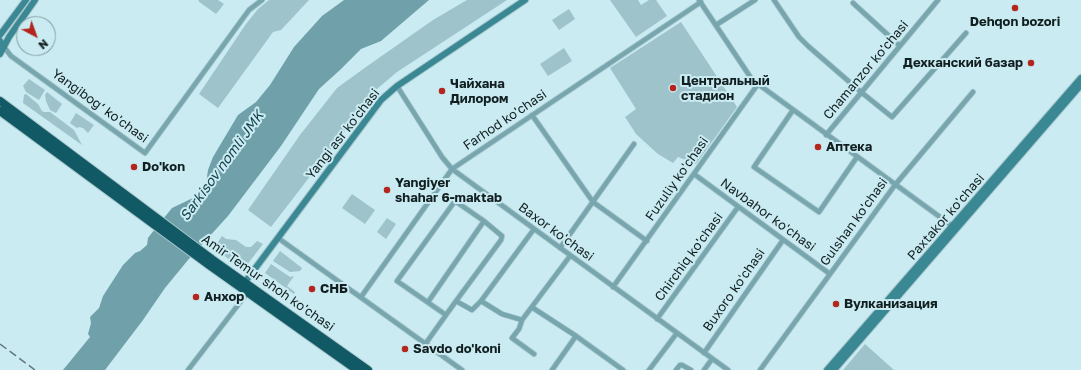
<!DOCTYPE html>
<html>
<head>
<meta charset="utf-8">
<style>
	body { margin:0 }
	#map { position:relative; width:1081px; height:370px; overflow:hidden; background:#c9ebf1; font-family:"Golos Text",sans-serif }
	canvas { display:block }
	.north { position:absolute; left:16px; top:16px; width:40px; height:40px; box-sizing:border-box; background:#c9ebf1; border:1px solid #80999e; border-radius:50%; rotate:139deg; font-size:11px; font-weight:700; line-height:16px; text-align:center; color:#121f21 }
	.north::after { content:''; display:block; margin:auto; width:14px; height:18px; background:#b4251d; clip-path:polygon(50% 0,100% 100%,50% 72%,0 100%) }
</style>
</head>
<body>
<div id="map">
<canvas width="1081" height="370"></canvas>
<div class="north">N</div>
</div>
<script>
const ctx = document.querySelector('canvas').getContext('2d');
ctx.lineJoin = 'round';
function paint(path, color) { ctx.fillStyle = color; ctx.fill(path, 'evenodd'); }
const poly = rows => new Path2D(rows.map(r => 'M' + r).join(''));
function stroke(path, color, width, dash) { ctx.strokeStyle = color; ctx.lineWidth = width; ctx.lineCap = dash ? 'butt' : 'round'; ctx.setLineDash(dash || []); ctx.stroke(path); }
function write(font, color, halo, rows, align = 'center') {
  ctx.font = font + ' "Golos Text",sans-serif'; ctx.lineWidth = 4; ctx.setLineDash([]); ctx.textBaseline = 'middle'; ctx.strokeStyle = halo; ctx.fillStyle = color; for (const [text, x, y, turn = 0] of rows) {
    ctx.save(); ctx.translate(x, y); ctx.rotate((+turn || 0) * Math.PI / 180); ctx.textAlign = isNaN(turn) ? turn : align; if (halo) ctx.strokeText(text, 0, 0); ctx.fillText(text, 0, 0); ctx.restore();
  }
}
paint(poly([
	[199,0,218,0,224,4,216,14,198,1],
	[269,0,309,0,281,30,273,32,218,108,199,94,246,24,258,9],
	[467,0,507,0,397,72,378,88,271,227,248,210,300,135,337,88,366,67,433,20],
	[610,0,638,0,641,5,649,0,656,0,667,16,636,37],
	[569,9,575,19,559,30,552,20],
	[681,22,737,107,696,164,678,157,673,163,658,154,636,134,625,117,636,109,610,68],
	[564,48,572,61,548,76,540,64],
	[29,79,45,90,39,100,26,92,23,86],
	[47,92,62,104,56,113,50,110,46,101,45,95],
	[26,94,38,104,42,111,44,112,50,112,74,130,82,145,23,103,24,95],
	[76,113,94,125,88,133,83,128,79,127,77,128,70,123],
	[352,194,375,210,365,224,342,208],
	[387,218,396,224,386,239,377,232],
	[222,236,226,239,236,240,246,247,251,247,257,241,263,244,243,270,214,248],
	[280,251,302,268,300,271,290,272,273,261],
	[271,264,290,277,294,276,287,286,295,292,294,294,265,273],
	[865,344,894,370,843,370]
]), '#9ec3ca');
paint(poly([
	[344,0,429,0,381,41,361,49,340,70,319,89,281,146,228,216,188,260,165,288,143,320,105,370,63,370,90,337,88,334,91,323,90,317,99,308,103,296,123,265,135,253,140,251,147,245,148,238,151,234,172,208,195,197,202,191,206,184,208,170,213,157,238,115,256,102,270,85,294,47,322,16]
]), '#70a1aa');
const street = poly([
	[699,0,751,78,758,84,955,228],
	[774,0,799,37,808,46,861,92,892,117,966,33],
	[853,3,900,46],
	[716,25,755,0],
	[4,47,11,56,145,153,249,10,262,0],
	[397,86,442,157,452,169,728,370],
	[793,110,754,167,819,212,857,157],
	[532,115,593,202,647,241],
	[826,135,938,0],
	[694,174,830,274],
	[278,238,462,370],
	[560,248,634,144],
	[613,287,758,84],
	[361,297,452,169,701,2],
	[481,301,534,229],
	[428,302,484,221],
	[533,308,576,336,623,370],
	[446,315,397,281,455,201,484,221,502,236,501,240,456,301],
	[657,319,738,207],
	[522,320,570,256],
	[426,343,456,301,472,310,481,301,502,314,522,320,519,329,512,338,534,354],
	[704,353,783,240],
	[188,370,248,292],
	[552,370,576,336],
	[649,370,677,333],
	[676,370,680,365,682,365,691,370],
	[704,370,712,359],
	[760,370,895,185,973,92]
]);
const secondary = poly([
	[0,35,26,0],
	[0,41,4,47],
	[0,54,9,37,35,0],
	[245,282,381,100,397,86,525,0],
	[827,370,1081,78],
	[834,370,1081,85]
]);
const highway = poly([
	[0,101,213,260,368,370],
	[0,111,209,265,357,370]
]);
stroke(street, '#a8c6cc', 6);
stroke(secondary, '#a8c6cc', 8);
stroke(highway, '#a8c6cc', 10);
stroke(street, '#78a6af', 4.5);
stroke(secondary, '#3b8895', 6);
stroke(highway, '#115964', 8);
stroke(poly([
	[0,344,35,370]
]), '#62787c', 1.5, [8, 4]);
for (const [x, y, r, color] of [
	[1015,8,4,"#b4251d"],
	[1031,63,4,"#b4251d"],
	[673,88,4,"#b4251d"],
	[442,91,4,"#b4251d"],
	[818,147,4,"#b4251d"],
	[134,167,4,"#b4251d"],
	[387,190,4,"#b4251d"],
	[312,289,4,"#b4251d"],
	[196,297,4,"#b4251d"],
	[836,304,4,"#b4251d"],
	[405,349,4,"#b4251d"]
]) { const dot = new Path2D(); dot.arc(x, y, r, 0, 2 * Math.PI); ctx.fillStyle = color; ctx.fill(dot); stroke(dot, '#c9ebf1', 1.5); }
write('bold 13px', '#121f21', '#c9ebf1', [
	["Dehqon bozori",1015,22,"center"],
	["Дехканский базар",1023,63,"right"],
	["Центральный",681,81],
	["стадион",681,96],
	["Чайхана",450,84],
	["Дилором",450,99],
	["Аптека",826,147],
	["Do'kon",142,167],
	["Yangiyer",395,183],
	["shahar 6-maktab",395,198],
	["СНБ",320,289],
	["Анхор",204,297],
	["Вулканизация",844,304],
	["Savdo do'koni",413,349]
], 'left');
write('13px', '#121f21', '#c9ebf1', [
	["Chamanzor ko'chasi",866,70,-50],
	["Yangibog‘ ko'chasi",100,106,36],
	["Farhod ko'chasi",505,120,-34],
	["Yangi asr ko'chasi",343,134,-52],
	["Fuzuliy ko'chasi",677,179,-55],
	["Navbahor ko'chasi",768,215,36],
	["Paxtakor ko'chasi",946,217,-49],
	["Gulshan ko'chasi",854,222,-54],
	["Baxor ko'chasi",556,232,36],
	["Chirchiq ko'chasi",689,257,-54],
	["Amir Temur shoh ko'chasi",268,283,35],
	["Buxoro ko'chasi",734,290,-55]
]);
write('italic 14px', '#15434b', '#c9ebf1', [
	["Sarkisov nomli JMK",222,166,-54]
]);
</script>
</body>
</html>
